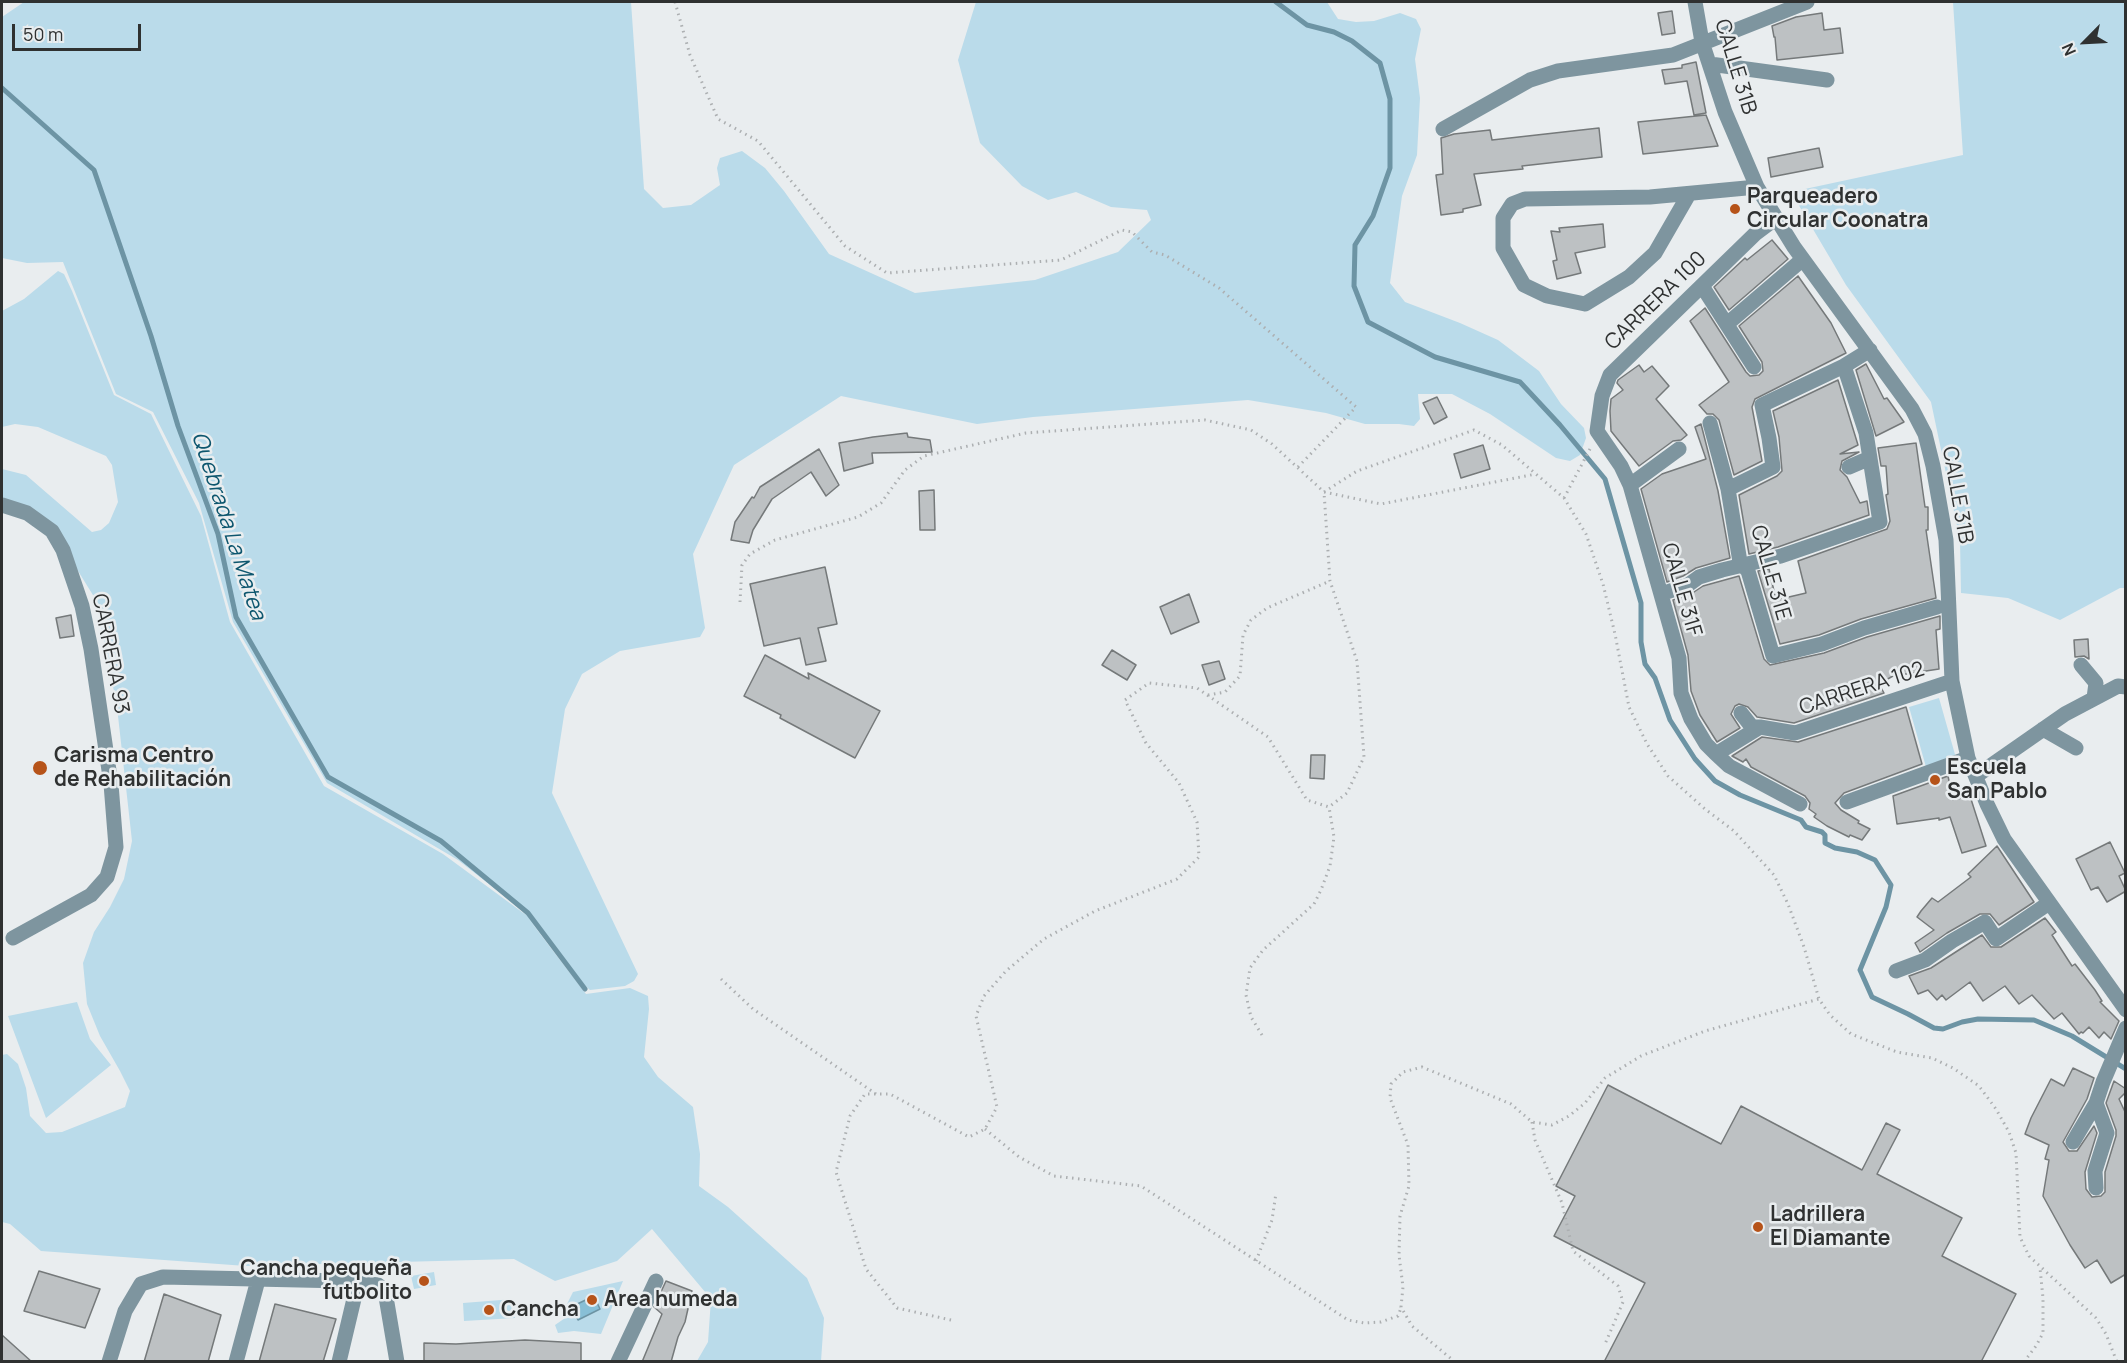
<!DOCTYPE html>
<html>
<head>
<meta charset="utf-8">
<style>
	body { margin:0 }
	#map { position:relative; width:2127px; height:1363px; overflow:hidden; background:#e9edef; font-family:Manrope,sans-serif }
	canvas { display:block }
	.frame { position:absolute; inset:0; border:3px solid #2f3131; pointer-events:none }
	.north { position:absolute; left:2055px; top:12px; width:60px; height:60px; -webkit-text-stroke:4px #e9edef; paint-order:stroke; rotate:246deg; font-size:16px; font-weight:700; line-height:24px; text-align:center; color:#2f3131 }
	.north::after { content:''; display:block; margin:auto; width:21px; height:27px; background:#2f3131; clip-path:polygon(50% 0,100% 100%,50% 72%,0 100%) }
	.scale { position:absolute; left:12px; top:24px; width:129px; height:27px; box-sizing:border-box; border:3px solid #2f3131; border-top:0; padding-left:8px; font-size:18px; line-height:21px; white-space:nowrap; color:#2f3131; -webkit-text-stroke:4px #e9edef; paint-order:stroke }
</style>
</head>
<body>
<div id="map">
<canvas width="2127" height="1363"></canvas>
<div class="frame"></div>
<div class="north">N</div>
<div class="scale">50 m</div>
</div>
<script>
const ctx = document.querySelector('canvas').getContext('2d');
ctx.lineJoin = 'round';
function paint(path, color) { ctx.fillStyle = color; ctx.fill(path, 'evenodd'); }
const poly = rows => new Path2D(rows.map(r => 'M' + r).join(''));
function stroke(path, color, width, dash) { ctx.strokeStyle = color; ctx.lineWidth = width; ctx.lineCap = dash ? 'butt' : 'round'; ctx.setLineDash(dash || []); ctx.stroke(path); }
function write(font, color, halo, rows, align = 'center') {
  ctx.font = font + ' Manrope,sans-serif'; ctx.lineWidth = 5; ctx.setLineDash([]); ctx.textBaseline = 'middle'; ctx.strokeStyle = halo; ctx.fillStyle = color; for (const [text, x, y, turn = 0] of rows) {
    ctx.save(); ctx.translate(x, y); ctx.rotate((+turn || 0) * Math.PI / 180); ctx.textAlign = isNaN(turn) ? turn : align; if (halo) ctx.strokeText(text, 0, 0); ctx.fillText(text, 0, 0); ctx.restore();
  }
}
paint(poly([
	[24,2,631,2,644,189,663,208,691,205,720,185,717,168,720,158,742,151,765,168,784,191,829,254,915,293,1035,280,1118,252,1151,220,1147,210,1111,207,1076,192,1048,200,1022,186,980,143,958,60,976,2,1327,2,1338,19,1356,22,1374,21,1400,13,1416,19,1421,29,1415,59,1420,98,1417,155,1402,196,1390,283,1405,302,1460,323,1498,340,1539,371,1561,404,1584,428,1586,438,1580,455,1570,461,1556,458,1490,414,1452,394,1418,394,1420,419,1414,426,1399,424,1365,424,1326,413,1248,400,1033,417,977,424,841,396,734,465,693,554,705,628,700,637,620,651,582,674,565,709,552,793,638,974,634,981,625,986,590,990,574,976,528,918,586,994,630,988,648,996,649,1009,644,1057,658,1077,693,1107,700,1154,699,1186,728,1207,807,1278,824,1318,821,1361,697,1361,708,1342,711,1299,652,1229,617,1261,555,1281,514,1259,246,1266,41,1251,10,1224,2,1222,2,1055,7,1054,18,1064,26,1088,30,1116,46,1133,62,1132,125,1107,130,1091,120,1071,100,1036,87,1004,83,963,94,932,110,907,124,879,132,841,117,707,96,600,49,524,2,498,2,469,26,475,92,532,101,530,109,523,118,502,112,465,106,456,38,427,15,424,2,427,2,311,24,299,58,271,64,274,72,291,114,395,151,414,201,516,230,622,324,786,443,854,526,915,521,909,458,860,327,783,233,622,199,503,153,412,116,394,63,262,27,263,2,258,2,17],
	[1953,2,2125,2,2125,588,2120,588,2060,620,2008,598,1961,593,1960,540,1931,402,1846,285,1791,192,1963,155],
	[1939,698,1956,758,1926,767,1909,707],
	[77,1002,90,1039,111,1065,46,1118,8,1016],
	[434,1272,436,1285,414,1289,411,1276],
	[623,1281,601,1334,574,1331,558,1333,555,1325,568,1316,565,1308,573,1292],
	[514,1299,515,1318,464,1321,463,1303]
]), '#badbea');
const water = poly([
	[594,1296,600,1309,578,1320,571,1307,594,1296]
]);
paint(water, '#88bfd6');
stroke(water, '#6d94a4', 1.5);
stroke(poly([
	[1276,2,1307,25,1334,32,1352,41,1380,63,1390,99,1390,168,1373,216,1355,245,1354,286,1368,322,1435,357,1520,382,1560,425,1605,479,1641,603,1641,642,1645,664,1655,678,1670,720,1695,759,1715,781,1740,795,1801,820,1806,827,1822,832,1825,835,1825,843,1835,848,1857,852,1875,860,1891,885,1886,907,1860,970,1872,997,1908,1014,1934,1028,1943,1029,1962,1022,1978,1019,2034,1020,2072,1036,2126,1069],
	[2,88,94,170,151,336,178,426,218,534,236,617,328,777,441,841,528,913,585,989]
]), '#6d94a4', 5);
const building = poly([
	[1672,11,1675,33,1662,35,1658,13,1672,11],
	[1822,13,1824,30,1840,28,1843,53,1777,60,1775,37,1774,37,1772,26,1796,17,1822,13],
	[1696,62,1706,113,1694,115,1687,81,1665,84,1662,70,1682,68,1682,65,1696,62],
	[1706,115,1718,146,1643,154,1638,122,1706,115],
	[1599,128,1602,157,1522,166,1523,169,1474,174,1481,205,1463,209,1463,212,1441,215,1436,175,1443,174,1441,138,1454,134,1490,130,1492,140,1599,128],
	[1819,148,1823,167,1771,177,1768,158,1819,148],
	[1603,224,1605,247,1575,253,1581,273,1557,279,1553,261,1557,260,1551,231,1560,232,1559,228,1603,224],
	[1772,240,1788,259,1729,310,1714,287,1745,258,1747,260,1772,240],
	[1798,276,1831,323,1846,353,1755,399,1752,407,1762,461,1734,475,1719,420,1713,414,1707,414,1699,405,1729,382,1690,321,1705,308,1746,372,1750,376,1759,375,1763,371,1762,362,1739,326,1798,276],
	[1866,364,1884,399,1887,398,1904,422,1876,436,1856,370,1866,364],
	[1639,365,1644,372,1652,366,1669,386,1656,399,1687,435,1681,440,1673,441,1639,466,1611,431,1610,411,1611,399,1623,390,1617,383,1618,380,1639,365],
	[1838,380,1858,445,1840,454,1859,452,1842,461,1840,470,1847,477,1860,503,1867,501,1869,515,1778,547,1749,554,1739,495,1777,476,1782,471,1779,437,1773,411,1838,380],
	[1437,397,1447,417,1434,424,1423,403,1437,397],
	[1701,424,1718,491,1730,558,1696,568,1683,576,1667,582,1641,489,1662,474,1706,459,1695,427,1701,424],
	[907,433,908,437,930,440,932,452,872,453,873,463,844,471,839,443,873,437,907,433],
	[1916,443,1925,507,1928,507,1928,530,1926,530,1936,598,1861,619,1819,635,1780,644,1758,571,1769,569,1776,600,1806,593,1798,561,1887,529,1890,521,1886,495,1888,494,1886,466,1881,466,1878,448,1916,443],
	[1483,445,1490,469,1461,478,1454,454,1483,445],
	[819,449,839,485,826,496,811,472,772,499,753,530,749,543,731,540,735,522,752,497,754,498,760,487,819,449],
	[934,490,935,530,920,530,919,491,934,490],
	[825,567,837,624,818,628,826,661,806,665,800,638,764,646,750,584,825,567],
	[1739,576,1764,659,1770,665,1824,653,1867,637,1940,616,1940,629,1936,630,1939,669,1893,676,1879,684,1884,693,1794,723,1757,717,1748,707,1739,704,1735,706,1731,714,1740,728,1717,742,1700,715,1691,691,1688,655,1673,600,1691,594,1703,586,1739,576],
	[1189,594,1199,622,1171,634,1160,607,1189,594],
	[71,615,74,636,60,638,56,618,71,615],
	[2088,639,2089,659,2084,656,2075,657,2074,640,2088,639],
	[1112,650,1136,665,1127,680,1102,665,1112,650],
	[765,655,809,679,808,673,880,711,855,758,780,718,781,715,744,696,765,655],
	[1219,661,1225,679,1209,685,1202,665,1219,661],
	[1906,707,1922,764,1844,793,1835,803,1841,810,1859,821,1858,823,1870,829,1862,840,1850,835,1849,837,1827,826,1814,817,1816,814,1809,809,1810,803,1805,796,1751,767,1746,759,1743,762,1732,756,1762,737,1798,742,1906,707],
	[1311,755,1325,755,1324,779,1310,778,1311,755],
	[1948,776,1953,800,1970,796,1986,846,1962,853,1950,817,1939,820,1939,818,1897,824,1893,796,1948,776],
	[2110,842,2125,873,2119,876,2126,891,2107,902,2098,887,2091,890,2076,859,2110,842],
	[1997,846,2034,902,1999,925,1990,914,1980,914,1947,933,1920,952,1915,943,1934,930,1917,917,1921,911,1932,898,1938,902,1971,877,1968,874,1997,846],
	[2045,918,2056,932,2052,935,2072,966,2075,964,2095,990,2102,1001,2100,1002,2119,1021,2111,1039,2104,1032,2099,1038,2089,1027,2083,1033,2081,1032,2079,1034,2062,1013,2054,1019,2032,995,2019,1004,2005,986,1983,1001,1970,982,1946,1000,1942,995,1937,1000,1928,990,1918,994,1909,976,1931,968,1982,935,1991,947,2001,947,2045,918],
	[2073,1068,2094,1078,2087,1099,2063,1142,2069,1151,2077,1151,2094,1126,2097,1133,2085,1172,2086,1189,2092,1197,2101,1196,2105,1192,2105,1172,2116,1136,2116,1130,2106,1103,2114,1081,2126,1089,2126,1092,2119,1099,2126,1114,2126,1274,2111,1283,2097,1260,2085,1268,2070,1245,2043,1196,2049,1160,2045,1159,2049,1145,2025,1134,2031,1118,2051,1079,2064,1086,2073,1068],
	[1608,1085,1721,1144,1741,1106,1862,1170,1886,1123,1900,1130,1877,1174,1962,1218,1942,1256,2016,1294,1981,1362,1604,1362,1645,1283,1554,1236,1575,1196,1556,1186,1608,1085],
	[39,1271,100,1289,85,1328,24,1311,39,1271],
	[666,1281,692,1291,685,1322,678,1337,671,1362,642,1362,662,1314,654,1307,666,1281],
	[164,1294,221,1315,208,1362,144,1362,164,1294],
	[275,1304,336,1319,323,1362,259,1362,275,1304],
	[2,1335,32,1362,2,1362,2,1335],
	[525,1340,581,1343,581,1362,424,1362,424,1343,456,1344,525,1340]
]);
paint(building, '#bdc1c3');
stroke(building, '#75797a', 1.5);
stroke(poly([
	[675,2,690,55,718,119,758,141,845,246,887,273,1061,260,1122,230,1132,232,1152,252,1165,255,1219,288,1356,407,1297,468],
	[1324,492,1357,471,1474,430,1502,445,1564,498,1586,534,1603,584,1615,634,1629,707,1647,744,1668,776,1705,809,1734,831,1774,875,1788,904,1804,947,1819,999,1830,1015,1851,1034,1897,1052,1932,1058,1953,1068,1979,1086,1996,1109,2009,1132,2016,1153,2020,1237,2029,1256,2096,1318,2106,1334,2117,1362],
	[1564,498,1590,449],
	[740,602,742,565,750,554,775,540,858,517,881,503,905,470,924,456,1026,433,1205,420,1251,430,1272,444,1324,492,1381,504,1536,474],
	[1208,695,1225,692,1240,676,1243,635,1251,620,1267,608,1330,581],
	[721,979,753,1009,876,1094],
	[1262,1035,1251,1017,1246,995,1250,968,1263,950,1314,904,1321,890,1330,866,1334,837,1329,807],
	[1532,1122,1535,1140,1562,1203,1573,1251,1618,1286,1623,1302,1605,1344],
	[985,1129,1019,1157,1054,1176,1141,1186,1348,1320,1364,1323,1381,1322,1398,1316,1401,1308],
	[1256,1261,1272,1220,1276,1193],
	[951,1320,897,1308,866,1269,836,1172,850,1116,865,1094,890,1094,969,1137,985,1129,997,1107,976,1016,984,996,1006,971,1044,939,1095,911,1177,879,1199,857,1197,822,1179,783,1146,743,1125,700,1149,683,1197,688,1268,737,1307,800,1329,807,1347,793,1364,757,1357,661,1330,581,1324,492],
	[1455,1362,1412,1326,1401,1307,1403,1287,1399,1255,1400,1216,1409,1186,1408,1145,1390,1098,1391,1084,1403,1072,1422,1067,1511,1104,1532,1122,1552,1125,1569,1116,1585,1103,1605,1078,1641,1056,1705,1031,1819,999],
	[2024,1362,2036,1346,2043,1333,2043,1298,2040,1268]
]), '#acafb1', 3, [1.5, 4.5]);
stroke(poly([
	[1695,2,1702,42,1725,112,1757,187,1794,247,1912,409,1925,434,1933,466,1946,540,1952,681,1968,758,1987,804,2004,839,2126,1010],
	[1710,64,1827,80],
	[1443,129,1530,80,1558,71,1673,55,1807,2],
	[1689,194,1655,253,1629,277,1585,304,1547,296,1524,285,1503,248,1503,218,1512,204,1525,199,1650,197,1757,187],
	[1775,219,1755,234,1610,375,1602,396,1597,431,1621,466,1630,485,1679,658,1681,693,1691,719,1706,744,1716,754,1760,727,1795,733,1952,681],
	[1702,286,1754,367],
	[1727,324,1803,259],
	[1710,423,1728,489,1740,562,1748,571,1773,656,1822,644,1864,628,1937,607],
	[1849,467,1870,458],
	[1630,485,1679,449],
	[1728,489,1773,467,1769,438,1762,405,1844,366,1870,350],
	[2,505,27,513,52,531,63,550,82,606,91,649,111,784,116,847,107,877,91,895,13,938],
	[1661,594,1688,585,1699,577,1722,570,1781,556,1880,522,1866,433,1844,366],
	[2081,665,2096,683,2094,698],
	[1741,713,1752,727,1760,727],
	[2043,729,2076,748],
	[1715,753,1729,766,1800,804],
	[1976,776,2065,714,2118,686,2126,687],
	[1847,802,1968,758],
	[1896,971,1925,960,1952,941,1985,922,1996,939,2049,903],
	[2073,1142,2096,1103],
	[2096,1188,2095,1171,2107,1133,2096,1103,2103,1082,2126,1028],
	[109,1362,125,1311,141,1284,163,1277,345,1281,378,1285,385,1291,397,1362],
	[236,1362,258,1280],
	[339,1362,358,1282],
	[618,1362,656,1281]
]), '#7e959f', 15);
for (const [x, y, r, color] of [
	[1735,209,6,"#b65319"],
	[40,768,8,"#b65319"],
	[1935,780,6,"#b65319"],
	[1758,1227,6,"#b65319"],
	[424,1281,6,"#b65319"],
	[592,1300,6,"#b65319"],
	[489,1310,6,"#b65319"]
]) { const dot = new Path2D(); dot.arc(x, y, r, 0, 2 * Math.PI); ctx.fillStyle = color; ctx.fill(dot); stroke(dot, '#e9edef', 2); }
write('21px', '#2f3131', '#e9edef', [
	["CALLE 31B",1735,67,73],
	["CARRERA 100",1656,301,-44],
	["CALLE 31B",1957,495,80],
	["CALLE 31E",1770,573,74],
	["CALLE 31F",1681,590,74],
	["CARRERA 93",110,654,79],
	["CARRERA 102",1862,689,-18]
]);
write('bold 21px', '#2f3131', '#e9edef', [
	["Parqueadero",1747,197],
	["Circular Coonatra",1747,221],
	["Carisma Centro",54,756],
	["de Rehabilitación",54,780],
	["Escuela",1947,768],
	["San Pablo",1947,792],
	["Ladrillera",1770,1215],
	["El Diamante",1770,1239],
	["Cancha pequeña",412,1269,"right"],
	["futbolito",412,1293,"right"],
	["Area humeda",604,1300],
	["Cancha",501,1310]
], 'left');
write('italic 22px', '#0d566e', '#e9edef', [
	["Quebrada La Matea",228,526,72]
]);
</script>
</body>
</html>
